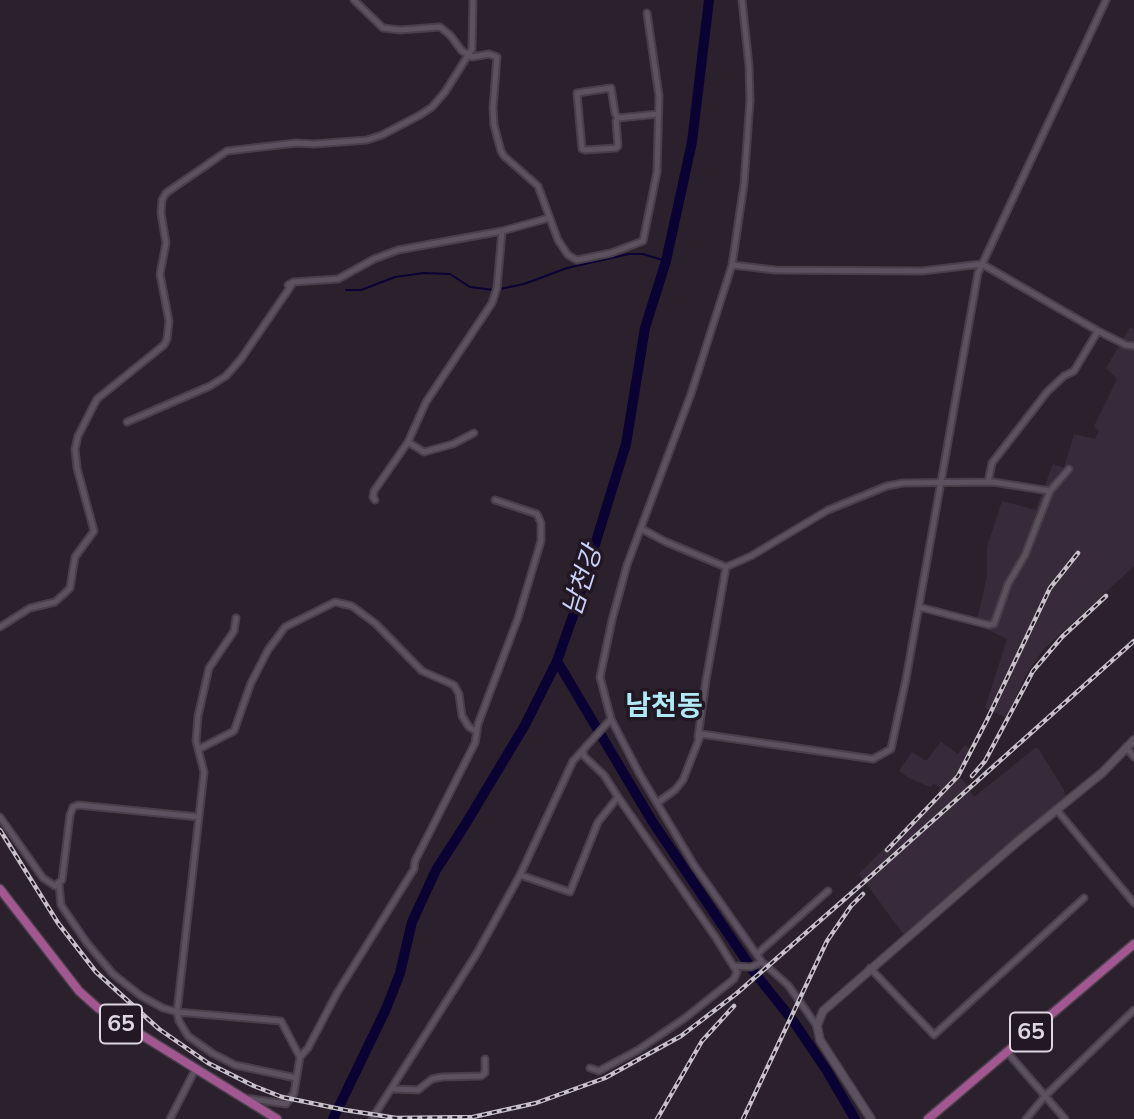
<!DOCTYPE html>
<html>
<head>
<meta charset="utf-8">
<style>
	body { margin:0 }
	canvas { display:block; background:#2b212d }
</style>
</head>
<body>
<canvas width="1134" height="1119"></canvas>
<script>
const ctx = document.querySelector('canvas').getContext('2d');
ctx.lineJoin = 'round';
function paint(path, color) { ctx.fillStyle = color; ctx.fill(path, 'evenodd'); }
const poly = rows => new Path2D(rows.map(r => 'M' + r).join(''));
function stroke(path, color, width, dash) { ctx.strokeStyle = color; ctx.lineWidth = width; ctx.lineCap = dash ? 'butt' : 'round'; ctx.setLineDash(dash || []); ctx.stroke(path); }
function write(font, color, halo, rows, align = 'center') {
  ctx.font = font + ' Mulish,"Noto Sans KR",sans-serif'; ctx.lineWidth = 7; ctx.setLineDash([]); ctx.textBaseline = 'middle'; ctx.strokeStyle = halo; ctx.fillStyle = color; for (const [text, x, y, turn = 0] of rows) {
    ctx.save(); ctx.translate(x, y); ctx.rotate((+turn || 0) * Math.PI / 180); ctx.textAlign = isNaN(turn) ? turn : align; if (halo) ctx.strokeText(text, 0, 0); ctx.fillText(text, 0, 0); ctx.restore();
  }
}
paint(poly([
	[1130,327,1134,329,1134,566,1043,650,1025,676,1007,718,985,708,1007,639,976,624,987,576,987,547,1002,501,1036,510,1053,464,1064,468,1074,434,1095,439,1099,431,1094,426,1117,379,1106,368],
	[941,742,958,754,965,745,970,749,956,774,964,781,974,797,1034,749,1038,748,1064,790,1065,797,904,935,859,874,937,795,940,787,934,784,930,787,909,778,899,771,912,752,926,761]
]), '#372a3a');
stroke(poly([
	[500,289,524,284,567,268,629,254,643,254,666,261],
	[346,290,361,290,395,277,424,273,450,274,470,287,494,290]
]), '#090233', 2);
stroke(poly([
	[557,661,652,821,754,972,794,1022,827,1071,855,1119],
	[333,1119,386,1009,400,973,412,922,436,870,465,825,525,725,557,661,573,616,626,444,645,328,666,261,692,142,709,0]
]), '#090233', 10);
const minor = poly([
	[354,0,383,28,400,30,440,27,450,35,462,51,472,57,489,54,497,57,493,108,494,125,501,151,504,156,538,186,558,240,568,255,577,260,611,253,643,241,657,172,659,96,647,13],
	[742,0,749,66,750,100,744,184,732,265,691,394,627,565,612,620,600,677,611,719,639,773,694,865,762,962,788,985,817,1026],
	[618,118,615,113,611,88,577,93,582,149,585,150,616,148,618,146,616,121,618,118,658,114],
	[732,265,775,270,922,271,982,264,1098,331,1126,345,1134,346],
	[288,285,293,282,338,279,374,259,398,250,502,231,549,218],
	[127,422,210,386,226,376,241,359,293,283],
	[408,442,424,452,453,444,474,433],
	[988,482,992,463,1047,392,1064,376,1074,371,1098,331],
	[375,500,373,497,374,491,408,442,426,402,492,303,497,288,502,231],
	[642,529,666,542,726,567,706,680,698,737],
	[726,567,751,556,828,510,887,486,903,483,993,482,1050,491],
	[919,607,989,625,994,624,1008,584,1025,555,1050,491,1069,469],
	[236,618,234,631,209,668,198,716,196,741,204,772,177,1012,179,1021,188,1036,212,1053,235,1065,296,1078],
	[0,627,30,608,55,602,65,593,70,588,75,557,94,531,77,468,75,449,78,436,97,399,164,345,167,339,169,321,160,274,166,243,161,213,162,200,166,193,227,151,296,143,314,144,367,140,382,135,420,115,432,107,445,92,472,49,473,0],
	[1126,747,1134,757],
	[199,749,234,731,251,683,268,650,285,627,335,602,352,606,376,624,422,671,454,685,459,694,462,716,469,727,477,732],
	[583,751,584,756,604,775,618,797,716,938,737,972,734,979,685,1018,638,1050,599,1071,590,1068],
	[657,803,675,790,683,780,701,734,873,759,891,749,906,679,978,273,1106,0],
	[1056,809,1134,903],
	[0,817,43,878,55,886,62,880,70,815,73,807,78,805,199,817],
	[520,875,570,892,598,822,618,797],
	[59,884,61,905,87,943,113,974,141,996,163,1008,177,1012,281,1021,300,1057,294,1093,286,1104,245,1098],
	[757,954,828,891],
	[734,966,751,967,762,962],
	[870,968,934,1035,1084,898],
	[1007,1052,1065,1119],
	[300,1057,308,1048,337,993,414,869,415,861,475,743,478,724,518,618,541,541,541,523,537,514,495,500],
	[393,1089,418,1090,432,1079,442,1077,481,1076,485,1073,485,1059],
	[170,1119,195,1070],
	[372,1119,477,953,520,875,573,761,611,719],
	[1026,1119,1045,1096,1134,1010]
]);
const secondary = poly([
	[871,1119,820,1040,817,1026,823,1011,1017,842,1103,772,1134,740]
]);
const primary = poly([
	[0,889,79,991,98,1008,277,1119],
	[928,1119,1134,944]
]);
stroke(minor, '#483f4a', 9);
stroke(secondary, '#483f4a', 10);
stroke(primary, '#483f4a', 11);
stroke(minor, '#5c515f', 5);
stroke(secondary, '#5c515f', 7);
stroke(primary, '#a35790', 8);
const rail = poly([
	[972,776,985,761,1033,671,1062,637,1106,596],
	[0,830,58,923,96,972,159,1029,208,1063,254,1086,282,1097,345,1110,396,1118,473,1117,536,1103,605,1078,681,1036,736,994,863,883,1134,641],
	[887,850,958,776,987,720,1050,588,1078,553],
	[657,1119,702,1041,734,1006],
	[743,1119,827,941,851,906,863,894]
]);
stroke(rail, '#c7c1c9', 4.5);
stroke(rail, '#211824', 2, [5]);
for (const [x, y, w] of [
	[121,1024,42],
	[1031,1032,42]
]) { const box = new Path2D(); box.roundRect(x - w / 2, y - 19.5, w, 39, 5); ctx.fillStyle = '#211824'; ctx.fill(box); stroke(box, '#ddd7df', 2); }
write('bold 23px', '#ddd7df', null, [
	["65",121,1024],
	["65",1031,1032]
]);
write('italic 26px', '#cad1fa', '#211824', [
	["남천강",583,581,-72]
]);
write('bold 28px', '#b1eaf7', '#211824', [
	["남천동",664,707]
]);
</script>
</body>
</html>
